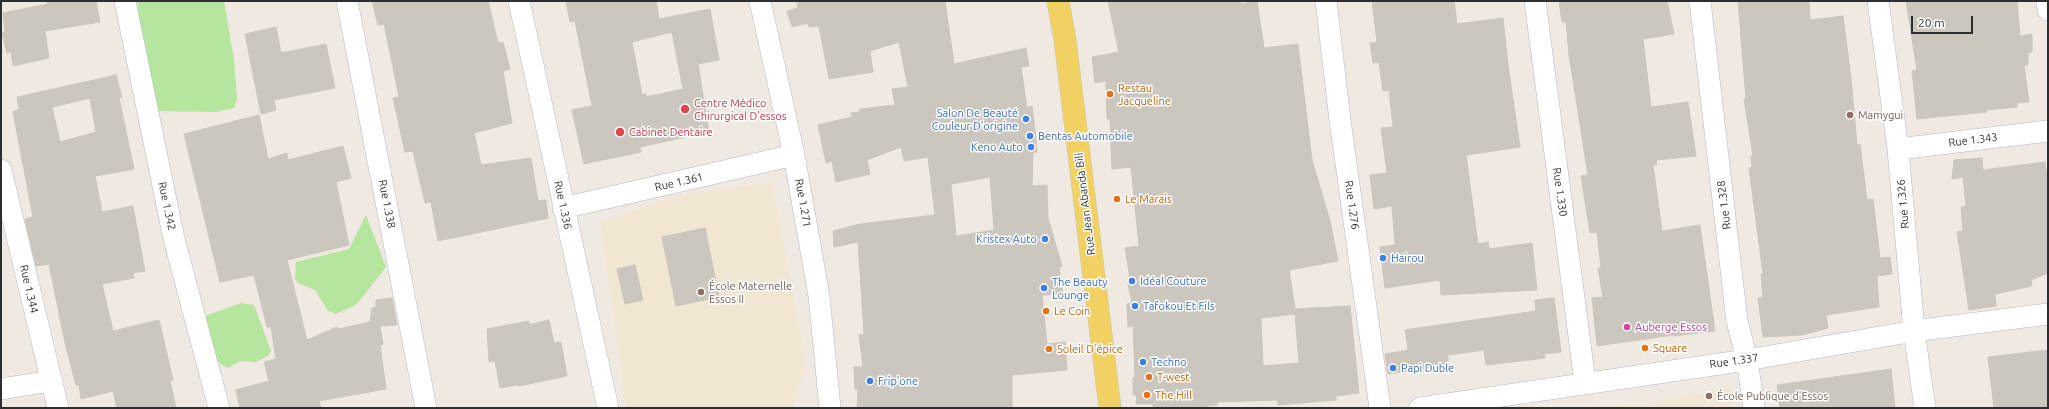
<!DOCTYPE html>
<html>
<head>
<meta charset="utf-8">
<style>
	body { margin:0 }
	#map { position:relative; width:2049px; height:409px; overflow:hidden; background:#efe9e1; font-family:Ubuntu,sans-serif }
	canvas { display:block }
	.frame { position:absolute; inset:0; border:2px solid #2e2e2e; pointer-events:none }
	.scale { position:absolute; left:1911px; top:16px; width:62px; height:18px; box-sizing:border-box; border:2px solid #2e2e2e; border-top:0; padding-left:5px; font-size:12px; line-height:14px; white-space:nowrap; color:#2e2e2e; -webkit-text-stroke:3px #fff; paint-order:stroke }
</style>
</head>
<body>
<div id="map">
<canvas width="2049" height="409"></canvas>
<div class="frame"></div>
<div class="scale">20 m</div>
</div>
<script>
const ctx = document.querySelector('canvas').getContext('2d');
ctx.lineJoin = 'round';
function paint(path, color) { ctx.fillStyle = color; ctx.fill(path, 'evenodd'); }
const poly = rows => new Path2D(rows.map(r => 'M' + r).join(''));
function stroke(path, color, width, dash) { ctx.strokeStyle = color; ctx.lineWidth = width; ctx.lineCap = dash ? 'butt' : 'round'; ctx.setLineDash(dash || []); ctx.stroke(path); }
function write(font, color, halo, rows, align = 'center') {
  ctx.font = font + ' Ubuntu,sans-serif'; ctx.lineWidth = 3; ctx.setLineDash([]); ctx.textBaseline = 'middle'; ctx.strokeStyle = halo; ctx.fillStyle = color; for (const [text, x, y, turn = 0] of rows) {
    ctx.save(); ctx.translate(x, y); ctx.rotate((+turn || 0) * Math.PI / 180); ctx.textAlign = isNaN(turn) ? turn : align; if (halo) ctx.strokeText(text, 0, 0); ctx.fillText(text, 0, 0); ctx.restore();
  }
}
paint(poly([
	[772,182,806,363,793,408,626,408,600,222,680,195],
	[1731,388,1733,408,1569,408,1642,404]
]), '#f0e6d1');
paint(poly([
	[138,1,224,1,234,60,237,99,234,108,216,112,158,111,137,44],
	[366,215,386,267,357,304,336,314,328,311,315,290,298,283,295,279,296,262,349,249],
	[241,303,254,305,271,351,268,356,256,362,241,361,228,368,220,364,214,357,205,316]
]), '#b6e59e');
const building = poly([
	[47,1,96,1,100,22,45,31,49,58,13,66,11,52,7,53,2,33,5,32,3,13,48,4,47,1],
	[372,1,488,1,498,43,503,42,510,69,503,71,512,123,474,133,481,165,531,158,538,201,546,200,548,218,438,241,431,202,425,203,413,151,405,152,393,98,399,97,384,24,378,25,372,1],
	[566,1,656,1,659,19,710,9,719,60,698,64,709,132,640,147,641,152,584,164,572,110,592,106,575,21,570,22,566,1],
	[672,32,683,89,646,97,646,94,642,95,632,42,672,32],
	[797,1,945,1,954,64,1026,48,1029,66,1021,67,1027,108,1032,106,1035,130,1037,152,1033,152,1032,186,1047,185,1048,218,1062,266,1059,267,1063,294,1042,295,1047,344,1065,342,1067,370,1012,375,1012,408,857,408,858,389,855,389,854,367,863,367,859,335,864,334,858,242,834,247,833,231,860,224,935,215,928,157,904,161,901,147,867,160,870,174,836,182,832,161,826,163,818,125,852,117,851,113,860,112,860,109,895,105,892,89,908,87,899,42,870,51,873,72,829,79,819,26,809,27,808,23,792,27,787,11,798,8,797,1],
	[990,177,994,230,956,236,951,184,990,177],
	[1108,1,1240,1,1241,4,1257,1,1264,48,1298,44,1312,160,1330,221,1338,261,1289,270,1295,309,1350,306,1359,393,1336,396,1336,400,1278,405,1277,400,1217,402,1217,405,1208,406,1208,408,1153,408,1153,404,1136,404,1137,395,1133,395,1133,378,1135,377,1133,326,1128,327,1127,304,1132,303,1128,284,1130,284,1129,279,1130,279,1125,248,1139,246,1131,167,1112,169,1110,119,1107,119,1106,81,1095,83,1092,57,1119,52,1108,1],
	[1295,314,1299,363,1263,366,1261,318,1295,314],
	[1372,1,1454,1,1457,24,1503,18,1508,65,1520,147,1466,155,1478,244,1488,242,1489,249,1532,243,1537,290,1441,295,1440,280,1385,288,1380,247,1395,245,1392,206,1374,209,1370,175,1387,173,1381,128,1393,127,1389,90,1383,91,1379,62,1373,63,1370,43,1377,42,1372,1],
	[1559,1,1667,1,1674,34,1643,39,1651,107,1688,102,1696,156,1656,160,1657,165,1653,165,1662,231,1700,225,1715,331,1673,336,1673,335,1597,346,1592,298,1603,297,1598,268,1601,268,1597,232,1590,233,1581,176,1588,175,1569,55,1566,22,1562,22,1559,1],
	[1738,1,1809,1,1810,20,1843,16,1851,78,1857,145,1860,144,1867,200,1873,199,1880,258,1890,257,1892,274,1877,276,1879,307,1826,315,1828,328,1802,335,1763,337,1758,298,1763,298,1761,274,1763,274,1749,168,1752,167,1751,156,1753,156,1744,99,1746,99,1738,1],
	[1906,1,2017,1,2020,36,2032,34,2032,52,2028,53,2028,65,2024,65,2029,102,2017,103,2017,107,1986,110,1987,112,1917,119,1912,71,1917,70,1906,1],
	[276,27,281,53,326,44,335,88,274,100,276,110,261,114,245,34,276,27],
	[116,75,122,97,119,98,134,169,95,176,102,212,133,206,145,271,133,273,134,278,102,284,113,331,159,320,173,380,170,381,176,408,117,408,113,391,81,399,79,385,76,385,65,343,49,264,36,266,25,219,33,217,13,112,19,109,17,97,116,75],
	[90,98,96,132,60,142,52,107,90,98],
	[259,115,268,159,287,153,288,160,343,146,351,178,336,182,349,245,287,260,307,340,337,327,338,329,370,322,372,308,376,307,376,300,392,298,397,325,380,326,383,344,380,345,386,389,319,401,321,408,240,408,236,390,269,381,264,362,276,359,271,327,267,327,254,275,220,282,184,134,259,115],
	[1982,158,1983,170,2045,162,2048,186,2048,273,2031,280,2032,286,1995,294,1996,306,1969,310,1957,232,1963,231,1961,207,1966,206,1963,177,1952,179,1954,160,1982,158],
	[705,228,719,297,676,306,662,237,705,228],
	[635,265,643,300,625,304,617,269,635,265],
	[1554,298,1561,352,1544,354,1545,358,1486,365,1484,350,1448,355,1448,365,1388,374,1385,354,1408,350,1405,330,1536,311,1535,300,1554,298],
	[549,320,554,343,561,342,567,376,519,386,518,385,500,388,495,361,489,362,487,329,529,321,529,325,549,320],
	[2048,350,2048,408,1994,408,1988,357,2048,350],
	[1891,369,1895,408,1780,408,1777,385,1891,369]
]);
paint(building, '#cbc7bf');
stroke(building, '#cbc5ba', 1);
const minor = poly([
	[125,1,174,239,219,408],
	[347,1,426,408],
	[519,1,608,408],
	[760,1,794,155,819,296,830,408],
	[1326,1,1340,120,1380,408],
	[1535,1,1585,382],
	[1700,1,1737,321,1747,360,1754,408],
	[1878,1,1898,149,1914,331,1925,408],
	[2047,1,2048,10],
	[1898,149,2048,131],
	[1,170,58,408],
	[563,208,794,155],
	[1,389,51,381],
	[1420,408,1747,360,1914,331,2048,314]
]);
const major = poly([
	[1058,1,1065,40,1110,408]
]);
stroke(minor, '#b4b7c1', 22);
stroke(major, '#c9c9c9', 23);
stroke(minor, '#fff', 21);
stroke(major, '#f2d163', 22);
for (const [x, y, r, color] of [
	[1110,94,4,"#e8710a"],
	[685,109,5,"#e0444e"],
	[1850,115,4,"#8d6e63"],
	[1026,119,4,"#3f7fe0"],
	[620,132,5,"#e0444e"],
	[1030,136,4,"#3f7fe0"],
	[1031,147,4,"#3f7fe0"],
	[1117,199,4,"#e8710a"],
	[1045,239,4,"#3f7fe0"],
	[1383,258,4,"#3f7fe0"],
	[1132,281,4,"#3f7fe0"],
	[1044,288,4,"#3f7fe0"],
	[701,292,4,"#8d6e63"],
	[1135,306,4,"#3f7fe0"],
	[1046,311,4,"#e8710a"],
	[1627,327,4,"#d1479c"],
	[1645,348,4,"#e8710a"],
	[1049,349,4,"#e8710a"],
	[1143,362,4,"#3f7fe0"],
	[1393,368,4,"#3f7fe0"],
	[1149,377,4,"#e8710a"],
	[870,381,4,"#3f7fe0"],
	[1147,395,4,"#e8710a"],
	[1709,396,4,"#8d6e63"]
]) { const dot = new Path2D(); dot.arc(x, y, r, 0, 2 * Math.PI); ctx.fillStyle = color; ctx.fill(dot); stroke(dot, '#fff', 1.5); }
write('11px', '#c56008', '#fff', [
	["Restau",1118,88],
	["Jacqueline",1118,101],
	["Le Marais",1125,199],
	["Le Coin",1054,311],
	["Square",1653,348],
	["Soleil D'épice",1057,349],
	["T-west",1157,377],
	["The Hill",1155,395]
], 'left');
write('11px', '#be3a42', '#fff', [
	["Centre Médico",694,103],
	["Chirurgical D'essos",694,116],
	["Cabinet Dentaire",629,132]
], 'left');
write('11px', '#366cbe', '#fff', [
	["Salon De Beauté",1018,113,"right"],
	["Couleur D'origine",1018,126,"right"],
	["Bentas Automobile",1038,136],
	["Keno Auto",1023,147,"right"],
	["Kristex Auto",1037,239,"right"],
	["Hairou",1391,258],
	["Idéal Couture",1140,281],
	["The Beauty",1052,282],
	["Lounge",1052,295],
	["Tafokou Et Fils",1143,306],
	["Techno",1151,362],
	["Papi Duble",1401,368],
	["Frip'one",878,381]
], 'left');
write('11px', '#785e54', '#fff', [
	["Mamygui",1858,115],
	["École Maternelle",709,286],
	["Essos II",709,299],
	["École Publique d'Essos",1717,396]
], 'left');
write('11px', '#2e2e2e', '#fff', [
	["Rue 1.343",1973,140,-7],
	["Rue 1.361",679,182,-13],
	["Rue 1.330",1560,192,82],
	["Rue 1.271",803,203,80],
	["Rue 1.338",387,204,79],
	["Rue Jean Abanda Bili",1085,204,-97],
	["Rue 1.326",1903,204,-95],
	["Rue 1.336",563,205,78],
	["Rue 1.276",1352,205,82],
	["Rue 1.328",1724,205,-97],
	["Rue 1.342",167,206,78],
	["Rue 1.344",29,289,77],
	["Rue 1.337",1734,361,-8]
]);
write('11px', '#b23c85', '#fff', [
	["Auberge Essos",1635,327]
], 'left');
</script>
</body>
</html>
